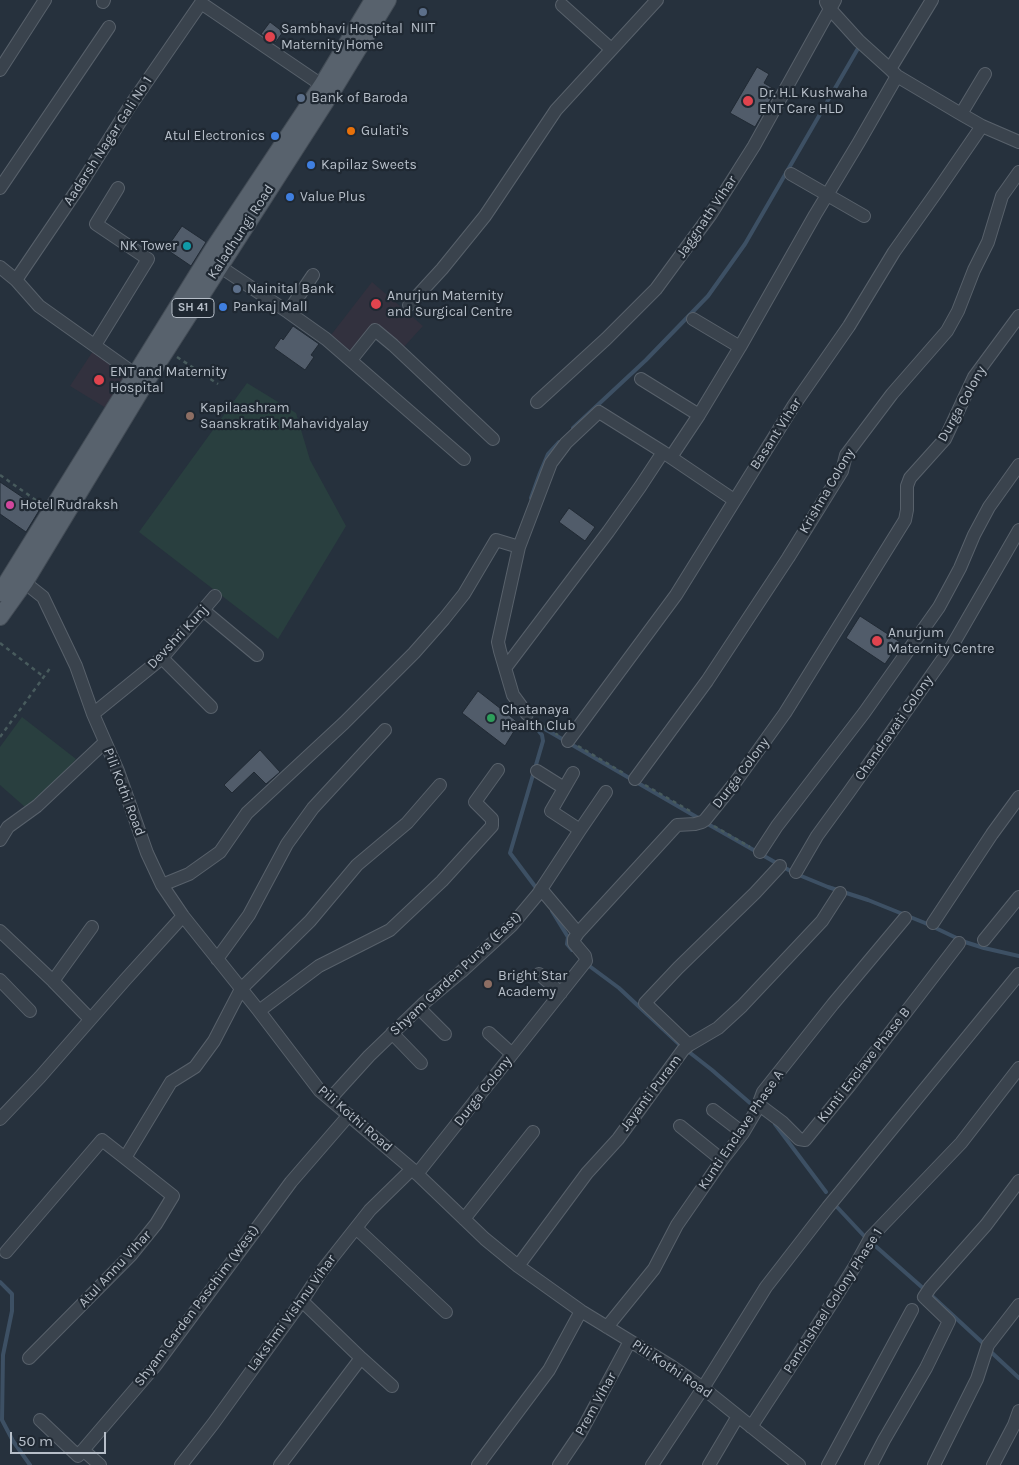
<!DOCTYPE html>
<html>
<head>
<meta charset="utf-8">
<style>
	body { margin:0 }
	#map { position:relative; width:1019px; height:1465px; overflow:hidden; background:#26313d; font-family:Karla,sans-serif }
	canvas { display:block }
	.scale { position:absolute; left:10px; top:1432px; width:96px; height:22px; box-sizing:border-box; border:2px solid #b6bec8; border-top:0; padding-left:6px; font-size:15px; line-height:18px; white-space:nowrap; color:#b6bec8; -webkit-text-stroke:4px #1f2832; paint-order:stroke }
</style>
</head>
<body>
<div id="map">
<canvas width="1019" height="1465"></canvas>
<div class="scale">50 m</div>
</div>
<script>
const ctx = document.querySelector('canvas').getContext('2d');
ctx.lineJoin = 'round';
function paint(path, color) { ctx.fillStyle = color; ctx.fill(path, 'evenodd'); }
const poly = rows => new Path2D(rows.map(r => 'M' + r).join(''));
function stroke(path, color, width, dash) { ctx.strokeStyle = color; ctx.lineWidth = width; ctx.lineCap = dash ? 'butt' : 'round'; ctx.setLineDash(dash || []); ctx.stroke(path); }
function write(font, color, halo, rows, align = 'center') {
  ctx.font = font + ' Karla,sans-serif'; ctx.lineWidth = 4.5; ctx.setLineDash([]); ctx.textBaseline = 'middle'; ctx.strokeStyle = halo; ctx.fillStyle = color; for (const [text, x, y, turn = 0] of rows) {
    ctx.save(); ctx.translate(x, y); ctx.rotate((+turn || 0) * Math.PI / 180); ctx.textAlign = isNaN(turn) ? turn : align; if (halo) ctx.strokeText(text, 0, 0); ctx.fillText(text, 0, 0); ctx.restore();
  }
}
paint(poly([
	[372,282,423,326,402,349,377,326,353,353,331,335],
	[93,351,129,373,106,408,70,386]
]), '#32313e');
paint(poly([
	[247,383,296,413,310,460,346,526,278,639,139,532],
	[22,717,76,759,51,788,25,807,0,785,0,747]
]), '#293f3f');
stroke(poly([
	[573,428,646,360,708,296,745,244,860,45],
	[531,498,540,473,548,454,559,442],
	[531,721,700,819],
	[532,723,542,735,543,741,510,853,537,889],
	[706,823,794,873,828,887,868,900,925,923,965,942,984,948,1019,956],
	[552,911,568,937,567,944,572,950],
	[588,965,619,988,680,1045],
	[689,1052,712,1070,750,1103],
	[775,1124,826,1192],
	[837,1207,866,1238],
	[872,1243,924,1289],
	[0,1282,12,1294,12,1311,3,1355,2,1420,13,1441,30,1465],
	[932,1296,985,1345],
	[991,1352,1019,1378]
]), '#3d5064', 4);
const building = poly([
	[270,22,283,32,275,43,261,34,270,22],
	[757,67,769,74,764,83,776,90,755,127,730,113,757,67],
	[182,226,206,242,191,266,166,249,182,226],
	[293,326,319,344,311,355,314,357,305,370,274,348,281,338,283,340,293,326],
	[0,482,40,509,26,532,0,514,0,482],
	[569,508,595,527,585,541,559,522,569,508],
	[860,616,900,642,885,664,846,638,860,616],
	[478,691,519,723,505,746,462,713,478,691],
	[260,750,280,772,266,784,254,772,232,793,224,785,260,750]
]);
paint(building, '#515c6a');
stroke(building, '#212a34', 1);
const minor = poly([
	[103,2,104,0],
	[826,2,830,9,859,41,890,69],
	[562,5,611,49],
	[0,70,45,0],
	[897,76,961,114,982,126,1019,142],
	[961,114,985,74],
	[791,174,864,216],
	[0,188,109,27],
	[219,266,288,312,326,339,464,459],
	[0,267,16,280,39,306,143,380],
	[16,280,79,187,130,106,201,3,329,90],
	[409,305,442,269,485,216,556,110,657,0],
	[288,312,313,275],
	[693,319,740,347],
	[95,345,148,259,96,224,118,188],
	[351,360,375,330,393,345,493,439],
	[641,379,699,415],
	[537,402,606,339,656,289,711,214,754,146,835,0],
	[671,457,699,415,740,347,815,215,859,142,897,76,890,69,932,0],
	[19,578,43,597,76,666,93,714,118,771,147,853,162,885,183,916,259,1011,320,1091,412,1169,485,1239,518,1266,581,1311,671,1366,703,1388,799,1465],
	[203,610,257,655],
	[162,658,211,707],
	[506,667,608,532,640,487,663,452],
	[93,714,162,658,215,596],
	[527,714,513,695,500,651,498,642,519,547,551,463,566,443,599,412,663,452,734,500],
	[568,741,676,595,794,405,849,326,894,252,938,190,982,126],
	[537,771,564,788],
	[573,773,551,811,580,830],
	[635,779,707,681,788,558,842,471,846,455,892,394,947,331,958,311,974,270,988,242,1002,196,1019,172],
	[0,840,8,827,37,806,105,742],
	[760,852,777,826,864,713,939,607,960,568,974,535,989,507,1019,465],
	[796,872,817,836,849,792,952,646,1019,530],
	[162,885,189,874,220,852,247,813,344,723,414,653,444,619,464,594,496,540,519,547],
	[541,889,578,933],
	[933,923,992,834,1019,797],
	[0,931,53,981,90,1019],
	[984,940,1019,897],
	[217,959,249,915,287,844,313,808,385,730],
	[539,974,561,993],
	[0,980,30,1011],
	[53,981,92,927],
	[419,1008,445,1034],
	[259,1011,319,966,390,930,442,881,492,826,492,819,475,802,498,770],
	[392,1033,421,1063],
	[489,1033,512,1054],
	[689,1045,645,1003,678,968,755,893,780,866],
	[330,1099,369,1056,424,1003,461,972,512,925,538,894,580,830,606,792],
	[758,1104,782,1122,799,1139,805,1140,850,1085,959,943],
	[713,1110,743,1133],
	[0,1119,40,1077,125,980,183,916],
	[680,1126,722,1160],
	[417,1174,586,961,585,956,574,943,574,939,578,933,677,825,695,824,702,822,705,820,734,784,785,713,905,520,907,510,907,486,910,478,945,439,974,377,1019,316],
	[464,1219,533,1132],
	[356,1228,446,1312],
	[6,1252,102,1140,125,1158],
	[518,1266,587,1173,618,1139,683,1050,689,1045,718,1028,742,1006,822,921,840,893],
	[607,1327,654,1269,677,1225,722,1160,743,1133,756,1111,763,1092,833,1004,905,918],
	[29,1358,131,1255,156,1224,173,1196,125,1158,171,1082,195,1067,214,1041,241,989,310,921,357,865,407,823,440,785],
	[361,1358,392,1386],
	[40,1420,78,1456,155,1366,291,1182,349,1115],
	[751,1427,832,1303,855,1266,871,1237,961,1143,1019,1068],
	[83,1450,100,1465],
	[181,1465,213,1424,302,1301,321,1272,370,1210,412,1169],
	[280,1465,361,1358,302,1301],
	[478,1465,549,1370,581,1311],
	[559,1465,580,1434,630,1341],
	[652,1465,703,1388,766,1287,828,1207,1019,974],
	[709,1465,738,1416],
	[828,1465,912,1310],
	[871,1465,884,1440,926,1368,949,1321,924,1297,930,1288,986,1225,1019,1181],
	[934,1465,977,1379,988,1345,1019,1305],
	[993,1465,1014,1425,1019,1411]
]);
const major = poly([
	[0,593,213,249,322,85,373,0],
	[0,617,25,582,146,382,332,92,388,0]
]);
stroke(minor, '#58616b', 14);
stroke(major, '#434c56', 18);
stroke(poly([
	[177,357,218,384],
	[0,475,40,503],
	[0,643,44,677],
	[535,721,558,735],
	[0,737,51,667],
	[578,746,625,774],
	[645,785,690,811],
	[714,826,750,847]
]), '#485b5d', 2.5, [4, 4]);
stroke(minor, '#3a434d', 12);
stroke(major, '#58626d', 16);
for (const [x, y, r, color] of [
	[423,12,5,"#5c6f8a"],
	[270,37,6,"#e0444e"],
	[301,98,5,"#5c6f8a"],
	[748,101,6,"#e0444e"],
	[351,131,5,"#e8710a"],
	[275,136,5,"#3f7fe0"],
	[311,165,5,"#3f7fe0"],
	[290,197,5,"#3f7fe0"],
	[187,246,5,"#0f9aa8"],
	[237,289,5,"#5c6f8a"],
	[376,304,6,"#e0444e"],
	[223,307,5,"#3f7fe0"],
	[99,380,6,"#e0444e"],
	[190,416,5,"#8d6e63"],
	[10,505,5,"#d1479c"],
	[877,641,6,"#e0444e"],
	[491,718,5,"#2e9e5b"],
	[488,984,5,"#8d6e63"]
]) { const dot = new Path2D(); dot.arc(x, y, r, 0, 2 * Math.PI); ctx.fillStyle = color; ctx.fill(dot); stroke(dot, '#1f2832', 2); }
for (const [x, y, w] of [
	[193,308,42]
]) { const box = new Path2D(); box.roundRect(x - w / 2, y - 9.5, w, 19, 4); ctx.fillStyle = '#1f2832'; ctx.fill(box); stroke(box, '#b6bec8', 1); }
write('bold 12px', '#b6bec8', null, [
	["SH 41",193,308]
]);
write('14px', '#b6bec8', '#1f2832', [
	["NIIT",423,28,"center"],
	["Sambhavi Hospital",281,29],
	["Maternity Home",281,45],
	["Dr. H.L Kushwaha",759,93],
	["ENT Care HLD",759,109],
	["Bank of Baroda",311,98],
	["Gulati's",361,131],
	["Atul Electronics",265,136,"right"],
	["Kapilaz Sweets",321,165],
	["Value Plus",300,197],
	["NK Tower",177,246,"right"],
	["Nainital Bank",247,289],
	["Anurjun Maternity",387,296],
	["and Surgical Centre",387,312],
	["Pankaj Mall",233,307],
	["ENT and Maternity",110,372],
	["Hospital",110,388],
	["Kapilaashram",200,408],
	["Saanskratik Mahavidyalay",200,424],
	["Hotel Rudraksh",20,505],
	["Anurjum",888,633],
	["Maternity Centre",888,649],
	["Chatanaya",501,710],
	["Health Club",501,726],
	["Bright Star",498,976],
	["Academy",498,992]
], 'left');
write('14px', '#b6bec8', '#1f2832', [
	["Aadarsh Nagar Gali No 1",108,141,-57],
	["Jaggnath Vihar",707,217,-56],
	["Kaladhungi Road",241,232,-57],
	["Durga Colony",962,404,-61],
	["Basant Vihar",776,434,-57],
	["Krishna Colony",827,491,-60],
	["Devshri Kunj",178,637,-47],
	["Chandravati Colony",894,728,-55],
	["Durga Colony",741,773,-53],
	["Pili Kothi Road",124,792,69],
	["Shyam Garden Purva (East)",456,974,-43],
	["Kunti Enclave Phase B",864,1065,-52],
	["Durga Colony",483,1091,-52],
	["Jayanti Puram",651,1093,-53],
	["Pili Kothi Road",355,1119,41],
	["Kunti Enclave Phase A",741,1130,-56],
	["Atul Annu Vihar",115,1269,-47],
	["Panchsheel Colony Phase 1",833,1301,-57],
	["Shyam Garden Paschim (West)",197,1306,-53],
	["Lakshmi Vishnu Vihar",292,1313,-54],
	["Pili Kothi Road",672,1369,34],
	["Prem Vihar",596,1404,-61]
]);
</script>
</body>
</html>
